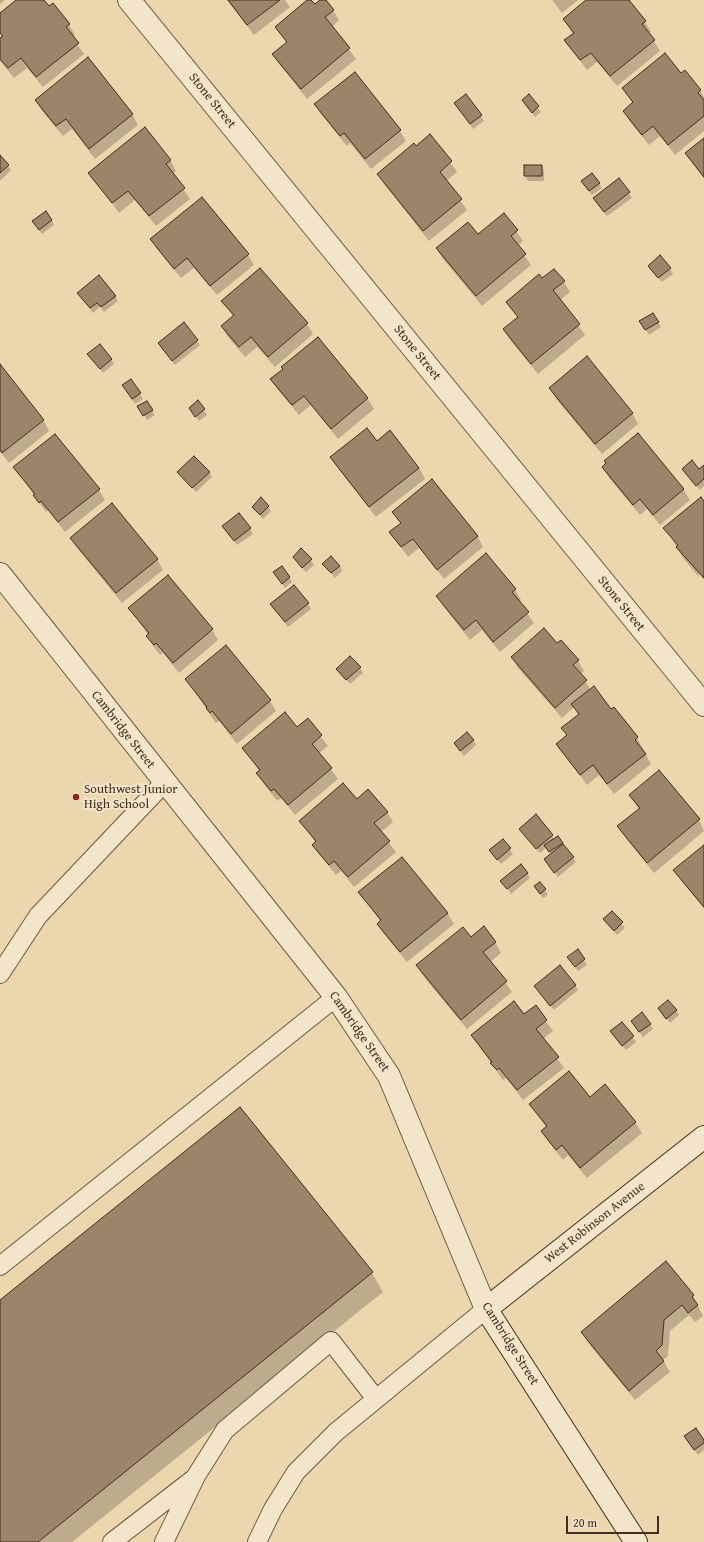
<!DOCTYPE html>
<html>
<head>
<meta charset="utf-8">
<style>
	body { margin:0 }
	#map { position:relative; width:704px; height:1542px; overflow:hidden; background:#ebd7ae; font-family:"Gentium Book Plus",serif }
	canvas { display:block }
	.scale { position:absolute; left:566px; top:1516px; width:93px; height:18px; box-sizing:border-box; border:2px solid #442c1f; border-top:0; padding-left:5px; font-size:12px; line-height:14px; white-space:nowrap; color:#442c1f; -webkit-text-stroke:3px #f2e5ca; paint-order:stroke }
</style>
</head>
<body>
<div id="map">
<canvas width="704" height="1542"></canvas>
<div class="scale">20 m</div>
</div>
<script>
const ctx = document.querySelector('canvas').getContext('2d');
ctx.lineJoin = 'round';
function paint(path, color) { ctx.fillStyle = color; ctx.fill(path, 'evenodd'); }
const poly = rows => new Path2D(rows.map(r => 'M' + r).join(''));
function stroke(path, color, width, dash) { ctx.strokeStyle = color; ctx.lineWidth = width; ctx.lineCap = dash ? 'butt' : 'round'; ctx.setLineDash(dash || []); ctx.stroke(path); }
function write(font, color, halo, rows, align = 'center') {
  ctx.font = font + ' "Gentium Book Plus",serif'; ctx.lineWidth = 4; ctx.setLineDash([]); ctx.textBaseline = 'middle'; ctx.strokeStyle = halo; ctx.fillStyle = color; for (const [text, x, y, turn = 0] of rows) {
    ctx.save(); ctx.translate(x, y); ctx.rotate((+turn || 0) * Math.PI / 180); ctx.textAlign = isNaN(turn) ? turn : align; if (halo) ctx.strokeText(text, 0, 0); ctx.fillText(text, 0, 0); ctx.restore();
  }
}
paint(poly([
	[0,0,5,0,0,4],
	[17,0,43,0,69,25,75,35,72,37,84,54,43,87,27,68,14,78,0,61,0,40,2,38,0,35,0,14],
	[227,0,285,0,290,7,254,35],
	[309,0,315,6,321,0,325,0,333,10,339,20,332,27,356,59,307,99,279,64,273,54,287,43,276,27],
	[552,0,578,0,562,13],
	[587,0,627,0,645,22,651,32,649,33,660,51,617,86,597,62,587,70,565,41,573,34,564,19],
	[355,73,400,131,406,141,371,169,350,143,347,146,321,114,315,104],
	[681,74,700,91,704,97,704,131,675,155,660,136,649,145,630,122,624,111,633,104,623,89],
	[529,96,541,112,535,117,526,105],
	[36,100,132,114,138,125,95,159,72,129,63,136,42,111],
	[455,104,481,116,484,121,473,129],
	[430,135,457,172,446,181,467,210,429,241,384,184,378,174],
	[704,140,704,179,686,154],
	[0,156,11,170,1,180,0,180],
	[170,160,176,171,173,174,190,199,156,226,135,200,119,213,90,173],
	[542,166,544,171,544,181,528,181,525,175],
	[619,180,632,198,607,216,597,203],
	[582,182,599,183,602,188,592,195],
	[504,214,523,241,518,246,531,265,482,306,443,259,437,249,478,236],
	[52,220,54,225,42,234,36,226],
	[151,239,248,255,254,265,217,295,194,268,181,278,157,249],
	[260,269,307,324,313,334,275,367,257,347,245,357,228,337,222,327,233,317,223,301],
	[670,269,673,274,662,282,652,271],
	[542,279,564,282,570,292,560,300,585,335,538,374,510,340,504,329,518,318,507,302],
	[78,293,115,296,118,301,104,312,100,307,93,313],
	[658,322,661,327,649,335,644,327],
	[184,323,200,345,175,365,162,348],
	[318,338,368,399,374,409,338,439,311,405,299,415,278,390,272,379,284,370,282,368],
	[89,355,111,359,114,364,103,373],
	[0,366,43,420,49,431,9,463,0,451],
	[131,380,143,399,135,404,126,390],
	[550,388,632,413,638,424,602,454,556,399],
	[147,402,155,415,147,420,139,406],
	[198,402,207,415,199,421,193,413],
	[638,434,684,490,690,500,660,525,647,509,640,515,609,478,603,467],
	[377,442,419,468,425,479,376,517,337,467,331,457],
	[14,467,99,490,105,500,65,532,48,510,46,512],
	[704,467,704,486,700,490,687,474,699,471],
	[178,472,209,472,212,477,196,492],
	[432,480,478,537,483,547,444,579,419,548,408,557,390,532,401,524,393,512],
	[704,503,704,580,699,574,698,576,683,558,665,528],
	[268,506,271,511,263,519,253,507],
	[250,529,253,534,237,545,226,531],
	[71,538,157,559,163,570,122,603,77,548],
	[294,557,311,560,314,565,306,572],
	[324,564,340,566,342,571,335,578],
	[274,573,289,577,292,582,285,588],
	[168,576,212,630,218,640,179,673,163,653,160,655,153,646,147,636,148,635,129,608],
	[515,590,521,600,519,602,534,623,500,652,482,630,470,640,443,606,437,596],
	[271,604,308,604,311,609,288,627],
	[557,645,578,661,584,671,580,674,591,690,637,738,651,764,614,794,599,775,587,785,557,744,567,736,563,728,579,715,574,707,562,718,518,668,512,657],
	[225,646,270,701,276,711,237,744,219,721,216,723,213,719,186,679],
	[360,668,363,673,350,684,337,669],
	[308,720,328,746,319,753,338,779,295,815,281,798,277,801,264,784,258,773,260,772,243,748,297,728],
	[473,740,476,745,464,756,455,744],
	[630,795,699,820,704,831,654,873,625,837,619,827,639,810],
	[357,800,387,812,393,822,381,832,396,852,354,887,341,871,336,875,320,855,314,845,316,843,301,821],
	[520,829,552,836,554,839,557,837,576,862,558,877,545,860,551,854,547,847,540,853],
	[502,840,513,854,501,864,494,856],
	[704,846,704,909,681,880,675,870],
	[402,858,448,914,454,924,407,962,384,934,378,924,381,922,359,892],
	[527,873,530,878,511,894,502,881],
	[545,890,548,895,543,898,538,891],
	[612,912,625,928,617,935,604,919],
	[471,938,495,942,501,953,490,962,512,992,467,1029,423,976,417,966],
	[578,951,587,965,578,971,572,962],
	[575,985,578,990,554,1010,536,986],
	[535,1007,553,1031,543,1039,564,1068,523,1100,506,1078,503,1080,498,1073,472,1036,524,1015],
	[659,1009,676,1010,679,1015,670,1023],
	[622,1023,636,1042,626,1050,614,1036],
	[650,1024,653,1029,643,1037,635,1026],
	[605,1086,636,1123,642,1133,587,1178,568,1155,563,1160,548,1141,542,1131,546,1127,530,1105,590,1098],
	[240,1108,372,1273,383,1292,72,1542,0,1542,0,1301],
	[693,1296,703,1316,695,1322,689,1315,670,1331,668,1356,663,1360,670,1372,635,1400,588,1343,582,1333],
	[704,1441,704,1450,698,1455,688,1442]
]), '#0003');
const building = poly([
	[16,0,44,0,49,6,53,3,70,24,66,27,79,43,36,77,21,58,8,68,0,59,0,38,3,36,0,33,0,13,16,0],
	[228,0,280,0,247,25,228,0],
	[307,0,311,0,315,4,320,0,326,0,334,10,325,17,350,48,301,89,272,54,287,42,275,27,307,0],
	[586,0,629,0,646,21,642,24,655,40,610,76,591,53,580,60,564,40,574,33,563,19,586,0],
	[665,53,681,73,685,70,701,90,698,93,704,100,704,116,668,145,653,126,642,135,623,111,633,102,622,88,665,53],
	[88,57,133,114,89,149,66,119,56,126,35,100,88,57],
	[355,72,401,130,365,159,344,133,340,136,314,104,355,72],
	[466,94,482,115,470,124,454,103,466,94],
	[529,94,539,106,532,113,522,100,529,94],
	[145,127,171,160,166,164,185,188,149,216,128,191,112,203,88,173,145,127],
	[430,134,452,161,440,172,462,199,423,231,377,174,414,143,416,146,430,134],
	[704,138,704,177,685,153,704,138],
	[0,155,9,165,0,173,0,155],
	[524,165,542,165,542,176,524,176,524,165],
	[592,173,600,183,589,191,581,181,592,173],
	[619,178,630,192,604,212,593,198,619,178],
	[202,197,249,254,210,286,187,258,174,269,150,239,202,197],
	[46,211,52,220,39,230,32,221,46,211],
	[504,213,518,230,511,236,526,254,476,296,436,248,468,222,478,234,504,213],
	[660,255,671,268,658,278,648,266,660,255],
	[260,268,308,323,268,357,251,337,239,347,221,326,234,315,221,301,260,268],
	[554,269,565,281,553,290,580,324,531,364,503,329,518,317,506,302,539,274,542,278,554,269],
	[99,275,116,296,101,307,97,303,90,308,77,293,99,275],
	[653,313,659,322,645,330,639,321,653,313],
	[184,322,198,340,172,361,158,343,184,322],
	[318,337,368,398,331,429,304,396,292,405,270,379,283,369,281,367,318,337],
	[100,344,112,359,100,369,87,354,100,344],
	[587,356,633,413,595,444,549,388,587,356],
	[0,364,44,420,2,453,0,450,0,364],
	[131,379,141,393,132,399,122,385,131,379],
	[198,400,205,409,195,417,189,408,198,400],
	[147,401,153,410,143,416,137,406,147,401],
	[367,428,377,441,390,430,419,468,369,507,330,457,367,428],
	[638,433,684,489,653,515,640,499,633,505,602,467,606,463,604,461,638,433],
	[55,434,100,489,58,522,41,501,39,503,33,495,35,494,13,467,55,434],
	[194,456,210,472,192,488,177,472,194,456],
	[692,460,699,469,704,465,704,479,696,486,682,469,692,460],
	[432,479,478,536,437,570,413,539,401,547,389,532,401,523,392,512,432,479],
	[261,497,269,506,260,515,252,507,261,497],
	[701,497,704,501,704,578,676,547,678,545,663,528,701,497],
	[112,503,158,559,116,593,70,538,112,503],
	[239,513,251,528,234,541,222,526,239,513],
	[301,548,312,559,302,568,293,557,301,548],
	[486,553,516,589,512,592,529,612,493,642,476,620,464,630,436,596,486,553],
	[331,556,340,566,331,573,322,564,331,556],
	[282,566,290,577,282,584,273,572,282,566],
	[168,575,213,629,173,663,156,643,154,645,146,636,149,633,128,608,168,575],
	[294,585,309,603,285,622,270,604,294,585],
	[544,628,557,643,561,640,579,660,573,665,587,680,555,708,511,657,544,628],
	[226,645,271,700,231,734,212,711,210,713,206,708,207,707,185,679,226,645],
	[350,656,361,667,346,680,336,669,350,656],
	[594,686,611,709,614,707,638,737,635,740,646,754,607,784,593,765,580,775,556,744,567,735,561,728,579,714,571,704,594,686],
	[285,712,297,727,308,718,322,735,312,744,332,768,288,805,274,789,271,791,256,773,260,770,242,748,285,712],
	[467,732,474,740,460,751,454,743,467,732],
	[659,770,700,819,647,863,617,826,640,808,629,795,659,770],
	[343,783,357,799,368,789,388,812,374,823,390,841,348,877,334,861,329,865,312,845,316,841,299,821,343,783],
	[536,814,553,835,536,849,519,829,536,814],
	[558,836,563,843,549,852,544,845,558,836],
	[503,839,511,848,497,860,489,850,503,839],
	[563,844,574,857,554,873,544,859,563,844],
	[704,845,704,907,673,870,704,845],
	[402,857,448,913,400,952,377,924,381,920,358,892,402,857],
	[521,864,528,873,507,889,500,881,521,864],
	[540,882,546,889,540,894,534,886,540,882],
	[612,911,623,922,614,931,603,919,612,911],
	[484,926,496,942,483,952,507,981,461,1020,416,965,463,927,471,937,484,926],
	[578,949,585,959,575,967,567,957,578,949],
	[560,965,576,985,550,1006,534,986,560,965],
	[668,1000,677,1010,666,1019,658,1008,668,1000],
	[514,1001,524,1014,536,1005,547,1020,536,1029,559,1057,517,1090,499,1068,497,1070,490,1063,492,1062,471,1035,514,1001],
	[642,1012,651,1024,639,1032,631,1021,642,1012],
	[622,1022,634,1036,622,1046,610,1031,622,1022],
	[569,1071,590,1097,605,1084,636,1122,580,1168,562,1145,556,1150,541,1131,547,1126,529,1104,569,1071],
	[240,1107,373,1272,38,1542,0,1542,0,1300,240,1107],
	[666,1261,694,1295,692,1297,698,1305,688,1313,682,1305,664,1320,662,1345,656,1351,664,1361,629,1391,581,1332,666,1261],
	[696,1428,704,1440,704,1443,694,1450,684,1436,696,1428]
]);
paint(building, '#9b8569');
stroke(building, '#442c1f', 1);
const lane = poly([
	[0,974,38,916,165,782],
	[0,1266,336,997],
	[112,1542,192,1480],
	[164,1542,196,1476,225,1430,331,1341,376,1399],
	[257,1542,273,1509,296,1472,336,1432,486,1309]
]);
const street = poly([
	[129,0,704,705],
	[0,574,336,997,389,1076,486,1309]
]);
const secondary = poly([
	[636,1542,486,1309,704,1137]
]);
stroke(lane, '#6e5743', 20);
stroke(street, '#6e5743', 24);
stroke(secondary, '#442c1f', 24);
stroke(lane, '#f2e5ca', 18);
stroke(street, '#f2e5ca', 22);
stroke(secondary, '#f2e5ca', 22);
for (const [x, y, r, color] of [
	[76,797,4,"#8f2418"]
]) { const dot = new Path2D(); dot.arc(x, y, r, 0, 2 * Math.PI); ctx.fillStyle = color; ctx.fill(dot); stroke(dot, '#f2e5ca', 1.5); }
write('13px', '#442c1f', '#f2e5ca', [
	["Stone Street",212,101,51],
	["Stone Street",417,353,51],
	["Stone Street",621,604,51],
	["Cambridge Street",123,730,52],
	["Cambridge Street",359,1032,55],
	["West Robinson Avenue",595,1223,-38],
	["Cambridge Street",510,1344,58]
]);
write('13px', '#442c1f', '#f2e5ca', [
	["Southwest Junior",84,790],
	["High School",84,805]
], 'left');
</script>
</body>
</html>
